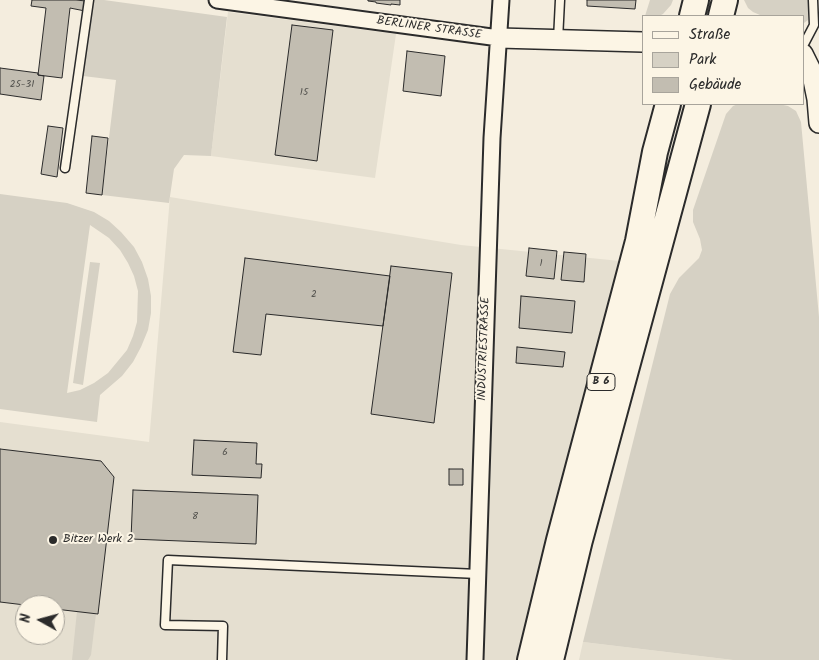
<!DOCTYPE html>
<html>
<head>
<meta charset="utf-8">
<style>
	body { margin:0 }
	#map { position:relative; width:819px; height:660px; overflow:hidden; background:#f4edde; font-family:Kalam,sans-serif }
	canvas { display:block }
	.legend { position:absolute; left:642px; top:15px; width:162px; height:90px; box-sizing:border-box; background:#fcf5e5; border:1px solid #a8a49b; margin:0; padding:6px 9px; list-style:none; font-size:15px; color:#2b2b2b }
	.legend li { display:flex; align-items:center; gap:10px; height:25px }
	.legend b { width:25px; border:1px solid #a8a49b }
	.north { position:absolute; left:15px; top:595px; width:50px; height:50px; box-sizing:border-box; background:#fcf5e5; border:1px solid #a8a49b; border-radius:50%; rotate:277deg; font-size:14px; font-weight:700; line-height:20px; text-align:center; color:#2b2b2b }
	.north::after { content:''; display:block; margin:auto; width:18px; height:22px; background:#2b2b2b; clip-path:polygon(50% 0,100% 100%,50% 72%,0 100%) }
</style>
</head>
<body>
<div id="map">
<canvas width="819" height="660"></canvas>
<ul class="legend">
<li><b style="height:6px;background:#fcf5e5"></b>Straße</li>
<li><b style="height:14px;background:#d6d1c4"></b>Park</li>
<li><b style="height:14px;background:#c2bdb1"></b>Gebäude</li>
</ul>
<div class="north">N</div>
</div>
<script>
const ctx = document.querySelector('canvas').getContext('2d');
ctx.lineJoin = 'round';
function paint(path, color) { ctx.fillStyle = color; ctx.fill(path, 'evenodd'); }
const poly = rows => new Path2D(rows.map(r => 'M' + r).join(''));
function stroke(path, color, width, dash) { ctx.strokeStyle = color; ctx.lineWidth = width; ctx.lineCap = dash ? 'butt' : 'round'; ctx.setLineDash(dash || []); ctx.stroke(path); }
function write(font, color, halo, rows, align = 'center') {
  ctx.font = font + ' Kalam,sans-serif'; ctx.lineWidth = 4; ctx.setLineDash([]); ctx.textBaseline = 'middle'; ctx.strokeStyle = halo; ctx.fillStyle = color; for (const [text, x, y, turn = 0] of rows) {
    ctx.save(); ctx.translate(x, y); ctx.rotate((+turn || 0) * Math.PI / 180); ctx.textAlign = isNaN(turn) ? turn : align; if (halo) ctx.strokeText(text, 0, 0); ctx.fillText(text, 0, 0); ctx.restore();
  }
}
paint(poly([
	[228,12,396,34,375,178,211,156],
	[170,197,461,245,620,261,519,660,0,660,0,422,149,442],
	[25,605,55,605,55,635,25,635],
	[583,642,733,660,579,660]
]), '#e5dfd0');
paint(poly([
	[94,0,104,0,227,17,211,156,184,155,174,169,169,203,102,195,116,80,83,76],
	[650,0,673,0,671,5,663,14,659,16,645,16],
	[744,0,808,0,808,20,804,23,803,22,803,16,760,15,753,12,748,8],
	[738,104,779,104,788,106,796,111,801,122,819,317,819,660,733,660,583,642,670,294,679,278,699,258,702,250,700,239,693,222,693,210,726,114,733,106],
	[0,194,67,203,94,212,109,221,121,232,134,247,142,262,148,279,151,296,151,313,148,330,141,347,133,362,122,376,100,395,97,422,0,409],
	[90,225,109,238,120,250,128,263,134,276,138,291,137,322,133,336,127,350,108,373,94,383,80,390,67,393],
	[90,262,100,263,83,385,73,383],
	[77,611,96,614,91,655,88,660,72,660]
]), '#d6d1c4');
const building = poly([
	[32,0,76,0,86,1,85,11,70,8,62,78,38,75,46,8,31,6,32,0],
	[368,0,400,0,400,5,391,4,391,5,376,3,376,2,368,1,368,0],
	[587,0,636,0,635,9,587,6,587,0],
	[292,25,333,30,317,161,275,155,292,25],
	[407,51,445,56,441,96,403,91,407,51],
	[0,68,38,73,38,75,44,76,41,100,0,94,0,68],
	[48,126,63,128,57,177,41,174,48,126],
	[92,136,108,138,102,195,86,193,92,136],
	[529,248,557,251,554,279,526,276,529,248],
	[564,252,586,254,584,282,561,280,564,252],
	[245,258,390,276,383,326,266,314,261,355,233,352,245,258],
	[391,266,452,273,434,423,371,414,391,266],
	[521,296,575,301,572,333,519,328,521,296],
	[517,347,565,352,563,367,516,363,517,347],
	[194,440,257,443,256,464,262,464,261,478,192,475,194,440],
	[0,449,101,461,114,477,98,614,55,609,55,605,25,605,0,602,0,449],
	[449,469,463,469,463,485,449,485,449,469],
	[133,490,258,495,256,544,131,539,133,490]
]);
paint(building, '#c2bdb1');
stroke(building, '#2b2b2b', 1);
const service = poly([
	[558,40,560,0],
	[803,46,814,25,813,0],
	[65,168,89,0],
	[222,660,223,626,165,625,168,560,478,574]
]);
const minor = poly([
	[217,0,499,38],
	[475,660,492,138,501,0]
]);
const tertiary = poly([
	[499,38,643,42],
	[803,54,811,70,817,99,819,123]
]);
const primary = poly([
	[692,16,696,0],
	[721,16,725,0],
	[530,660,559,540,638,241,655,152,668,104],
	[551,660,580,540,698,104]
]);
stroke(service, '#2b2b2b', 11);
stroke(minor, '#2b2b2b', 19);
stroke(tertiary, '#2b2b2b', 22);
stroke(primary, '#2b2b2b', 28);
stroke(service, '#fcf5e5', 8);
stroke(minor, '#fcf5e5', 15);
stroke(tertiary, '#fcf5e5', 19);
stroke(primary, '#fcf5e5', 24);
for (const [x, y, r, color] of [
	[53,540,5,"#2b2b2b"]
]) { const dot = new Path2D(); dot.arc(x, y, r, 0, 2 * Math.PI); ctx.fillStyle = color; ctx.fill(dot); stroke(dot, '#fcf5e5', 2); }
write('10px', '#51504c', null, [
	["25-31",22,85],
	["15",304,93],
	["1",541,264],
	["2",314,295],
	["6",225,453],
	["8",195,517]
]);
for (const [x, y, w] of [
	[601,382,28]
]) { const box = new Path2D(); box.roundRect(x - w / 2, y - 8.5, w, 17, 4); ctx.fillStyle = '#fcf5e5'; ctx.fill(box); stroke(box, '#2b2b2b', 1); }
write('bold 11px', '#2b2b2b', null, [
	["B 6",601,382]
]);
write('12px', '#2b2b2b', '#fcf5e5', [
	["BERLINER STRASSE",429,29,8],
	["INDUSTRIESTRASSE",485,349,-88]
]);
write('12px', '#2b2b2b', '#fcf5e5', [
	["Bitzer Werk 2",63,540]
], 'left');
</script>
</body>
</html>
